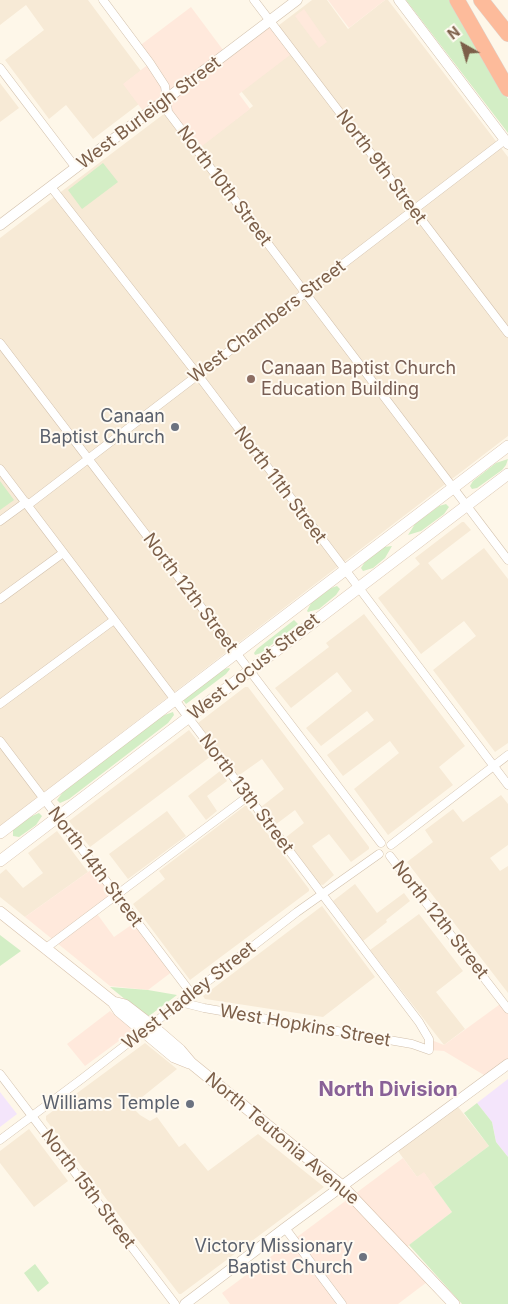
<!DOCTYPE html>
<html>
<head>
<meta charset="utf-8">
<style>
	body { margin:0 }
	#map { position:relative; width:508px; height:1304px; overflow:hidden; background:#fef7e9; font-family:Inter,sans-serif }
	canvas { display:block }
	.north { position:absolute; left:438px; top:20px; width:50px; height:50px; -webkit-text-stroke:4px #fffaf1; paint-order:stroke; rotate:322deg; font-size:14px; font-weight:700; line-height:20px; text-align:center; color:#7c5f49 }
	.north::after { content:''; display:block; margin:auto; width:18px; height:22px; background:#7c5f49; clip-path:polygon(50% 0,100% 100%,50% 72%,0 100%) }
</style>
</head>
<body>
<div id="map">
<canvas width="508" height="1304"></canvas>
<div class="north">N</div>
</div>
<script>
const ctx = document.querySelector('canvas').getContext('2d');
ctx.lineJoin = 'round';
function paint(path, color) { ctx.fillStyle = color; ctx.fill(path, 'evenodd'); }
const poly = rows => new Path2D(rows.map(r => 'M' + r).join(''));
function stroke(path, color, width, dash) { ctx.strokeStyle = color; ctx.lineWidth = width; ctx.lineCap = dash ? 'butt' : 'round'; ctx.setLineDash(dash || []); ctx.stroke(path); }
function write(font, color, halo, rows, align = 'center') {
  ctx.font = font + ' Inter,sans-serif'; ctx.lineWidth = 4; ctx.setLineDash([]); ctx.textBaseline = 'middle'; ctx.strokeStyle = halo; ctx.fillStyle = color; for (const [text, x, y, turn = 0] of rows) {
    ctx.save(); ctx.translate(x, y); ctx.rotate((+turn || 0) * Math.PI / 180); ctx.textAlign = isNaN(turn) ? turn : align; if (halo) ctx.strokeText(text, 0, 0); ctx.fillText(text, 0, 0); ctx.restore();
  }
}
paint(poly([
	[0,0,88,0,141,71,124,84,139,104,93,139,66,105,49,119,5,60,44,30,26,5,0,25],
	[312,0,327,0,348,29,385,0,388,0,508,157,508,436,0,826,0,238,173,107,202,145,253,106,241,91,270,32],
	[0,83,19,108,0,122],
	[462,522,464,522,471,530,428,563,442,580,484,548,508,579,508,743,495,752,433,670,476,636,464,621,421,654,378,598,420,564,415,558],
	[364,614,465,746,439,767,453,785,388,835,354,789,399,753,390,741,343,776,327,755,374,720,367,711,321,746,306,728,352,691,337,672,291,708,275,688,329,647,326,643],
	[245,687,248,687,369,847,369,849,351,862,329,834,312,846,334,875,323,885,319,884,285,838,304,823,295,810,275,825,261,807,284,789,262,759,238,776,198,723],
	[189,730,210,757,90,847,69,821],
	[220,771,227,781,207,796,217,811,206,820,188,796],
	[501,795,508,804,508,845,490,858,500,871,508,866,508,993,407,862,433,842,425,830,453,809,463,822],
	[246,805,309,889,309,891,190,980,133,904,165,879,159,871],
	[167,811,186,836,128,879,109,854],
	[57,831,88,872,25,917,0,897,0,874,6,869,23,888,43,873,28,853],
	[355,884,377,913,404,893,410,901,386,920,387,922,363,941,333,901],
	[322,906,375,977,323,1017,212,1000,205,999,203,996],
	[419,914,463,971,436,992,465,1029,444,1045,370,950],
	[145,1043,177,1069,131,1106,140,1115,150,1121,157,1117,179,1147,185,1143,208,1171,258,1134,324,1187,181,1294,179,1294,46,1120,46,1116],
	[455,1103,489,1146,434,1187,424,1173,417,1177,395,1147],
	[29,1129,68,1181,34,1207,0,1163,0,1151]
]), '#f7ead6');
paint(poly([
	[328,0,385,0,349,28],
	[191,7,226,54,263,26,276,30,294,52,239,94,250,109,197,150,168,112,166,100,146,115,123,84,150,63,138,47],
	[304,9,327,42,319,48,295,16],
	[95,867,116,894,95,911,114,937,137,921,173,971,148,990,110,986,25,917],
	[503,1002,508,1009,508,1064,489,1078,444,1051,429,1050,429,1039,444,1045],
	[110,1011,130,1027,131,1032,85,1066,67,1044],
	[403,1158,417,1177,424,1172,452,1212,403,1250,431,1279,398,1304,342,1304,339,1301,335,1304,230,1304,222,1293]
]), '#ffe9dc');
paint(poly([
	[508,1079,508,1157,496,1142,492,1122,477,1103],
	[0,1092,17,1114,0,1127]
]), '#f4e5fb');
paint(poly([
	[406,0,452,0,508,99,508,133],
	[103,163,118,182,82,209,68,190],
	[508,459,506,465,502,470,477,488,472,489,470,486,473,481,496,463],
	[0,481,14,500,0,510],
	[446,504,449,507,444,514,421,531,408,535,415,524,439,506],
	[392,546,385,558,373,568,363,571,361,568,365,562,384,547],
	[337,586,340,589,336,595,319,609,308,612,307,611,311,603,331,588],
	[294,620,298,624,261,653,255,655,254,653,257,649],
	[229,668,230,669,226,674,186,704,183,700,224,669],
	[173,712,174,715,168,723,69,799,60,803,57,800,63,792,162,716],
	[39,813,42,816,36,825,19,837,13,836,13,830,30,817],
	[0,935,21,951,0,966],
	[110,987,148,990,177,995,149,1016,142,1013],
	[477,1103,492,1122,496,1142,508,1157,508,1304,462,1304,409,1245,452,1212,434,1187,489,1146,464,1113],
	[35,1264,49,1283,38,1292,24,1273]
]), '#d3eec5');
const minor = poly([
	[103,0,150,63,165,86,168,112,508,560],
	[254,0,508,333],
	[0,68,76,168],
	[51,187,198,375,508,785],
	[0,343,381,843],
	[0,469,419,1022,429,1039,429,1050,412,1044,204,1008,180,1002],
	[28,505,505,140],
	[0,521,26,502],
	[0,599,63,553],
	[0,704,114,620],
	[0,741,191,993],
	[391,845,508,755],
	[390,856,508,1009],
	[46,948,247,797],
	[0,1074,175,1304],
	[0,1140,83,1078,297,912,379,854],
	[285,1228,342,1304]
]);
const tertiary = poly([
	[399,0,508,144],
	[0,225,297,0],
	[185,1304,285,1228,508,1064]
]);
const secondary = poly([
	[0,833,508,446],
	[0,861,508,474],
	[0,912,113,1002,119,1011,174,1057,189,1063],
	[113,1002,125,1005,151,1025,180,1050,191,1063,342,1186,454,1304]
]);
const motorway = poly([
	[457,0,508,89],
	[481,0,508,34]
]);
stroke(minor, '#d2c0ac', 9);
stroke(tertiary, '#d2c0ac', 11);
stroke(secondary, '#d8c2ac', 12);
stroke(motorway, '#ddd5d0', 16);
stroke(minor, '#fff', 8);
stroke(tertiary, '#fff', 10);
stroke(secondary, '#fff', 11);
stroke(motorway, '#fdbb9b', 15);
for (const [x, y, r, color] of [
	[251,379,5,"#8d6e63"],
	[175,427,5,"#6b7280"],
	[190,1104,5,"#6b7280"],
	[363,1257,5,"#6b7280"]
]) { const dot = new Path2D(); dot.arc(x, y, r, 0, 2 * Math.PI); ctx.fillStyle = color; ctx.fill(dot); stroke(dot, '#fffaf1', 2); }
write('18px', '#7c5f49', '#fffaf1', [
	["West Burleigh Street",149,113,-37],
	["North 9th Street",381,167,53],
	["North 10th Street",224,186,53],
	["West Chambers Street",267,322,-37],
	["North 11th Street",280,485,53],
	["North 12th Street",190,593,53],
	["West Locust Street",254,667,-38],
	["North 13th Street",246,794,53],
	["North 14th Street",95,867,53],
	["North 12th Street",440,920,52],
	["West Hadley Street",189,996,-38],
	["West Hopkins Street",305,1026,10],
	["North Teutonia Avenue",282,1139,40],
	["North 15th Street",88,1189,53]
]);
write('18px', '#785e54', '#fffaf1', [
	["Canaan Baptist Church",261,369],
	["Education Building",261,390]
], 'left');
write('18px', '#5b616d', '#fffaf1', [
	["Canaan",165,417],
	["Baptist Church",165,438],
	["Williams Temple",180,1104],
	["Victory Missionary",353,1247],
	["Baptist Church",353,1268]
], 'right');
write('bold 20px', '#896197', '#fffaf1', [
	["North Division",388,1090]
]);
</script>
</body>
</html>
